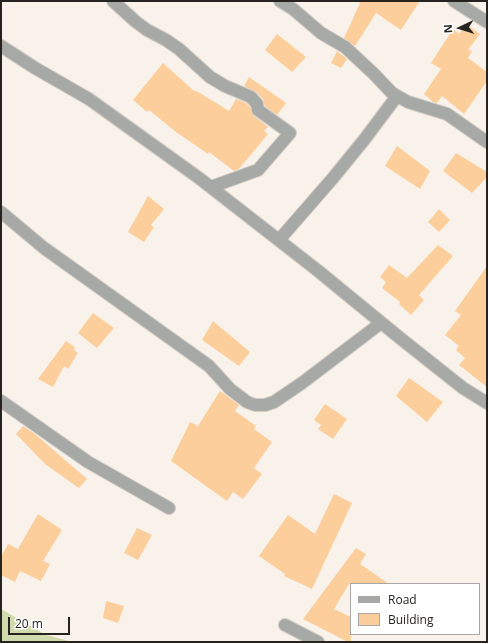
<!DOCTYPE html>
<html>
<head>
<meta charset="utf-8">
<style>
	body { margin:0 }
	#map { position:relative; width:488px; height:643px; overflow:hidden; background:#f9f2ea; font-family:"Open Sans",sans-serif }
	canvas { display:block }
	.frame { position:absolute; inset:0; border:2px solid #262320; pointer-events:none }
	.legend { position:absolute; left:350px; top:583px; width:130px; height:52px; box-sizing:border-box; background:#fff; border:1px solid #a8a7a6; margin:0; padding:5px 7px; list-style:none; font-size:12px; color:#262320 }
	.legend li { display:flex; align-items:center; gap:8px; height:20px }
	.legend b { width:20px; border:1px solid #a8a7a6 }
	.north { position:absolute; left:440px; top:8px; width:40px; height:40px; -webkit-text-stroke:3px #fff; paint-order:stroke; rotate:266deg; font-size:11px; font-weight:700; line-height:16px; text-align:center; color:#262320 }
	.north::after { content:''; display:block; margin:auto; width:14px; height:18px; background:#262320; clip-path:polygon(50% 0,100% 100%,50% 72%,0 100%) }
	.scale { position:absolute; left:8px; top:617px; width:62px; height:18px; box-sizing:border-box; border:2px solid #262320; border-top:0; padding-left:5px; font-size:12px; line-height:14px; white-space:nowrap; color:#262320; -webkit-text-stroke:3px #fff; paint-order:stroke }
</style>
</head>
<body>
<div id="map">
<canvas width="488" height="643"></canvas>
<div class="frame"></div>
<ul class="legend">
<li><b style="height:5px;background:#a6a9a6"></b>Road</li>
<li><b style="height:11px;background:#fbce9b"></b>Building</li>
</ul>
<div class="north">N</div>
<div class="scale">20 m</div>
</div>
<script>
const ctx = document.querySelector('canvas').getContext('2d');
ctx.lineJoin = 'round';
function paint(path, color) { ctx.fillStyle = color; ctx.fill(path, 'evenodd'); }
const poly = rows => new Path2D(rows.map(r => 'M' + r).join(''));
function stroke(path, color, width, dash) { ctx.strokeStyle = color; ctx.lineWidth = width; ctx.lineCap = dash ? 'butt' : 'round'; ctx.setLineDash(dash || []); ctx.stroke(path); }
paint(poly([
	[1,609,46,635,73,642,1,642]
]), '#d1daac');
paint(poly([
	[358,1,420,1,401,30,376,13,355,46,344,38,360,3],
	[466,24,480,34,468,50,472,51,468,58,487,72,487,81,464,114,442,96,437,103,433,102,424,94,441,69,431,63,453,29,459,34],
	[277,34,306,57,292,72,265,50],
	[337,51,347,59,341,68,331,63],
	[163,63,193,90,200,93,229,111,236,99,246,103,250,107,254,116,268,127,264,131,268,134,239,169,234,171,209,152,208,154,176,132,149,110,147,112,133,100],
	[249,77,286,103,277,115,265,106,263,99,256,92,244,86],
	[397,146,430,171,420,189,385,166],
	[456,153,487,172,487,177,472,193,443,171],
	[148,196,164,209,151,225,154,227,144,242,128,232],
	[439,209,450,220,439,232,428,222],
	[438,245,453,256,419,295,424,300,411,315,399,304,400,302,382,288,386,282,380,277,389,265,407,278],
	[487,266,487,387,459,365,465,358,456,350,459,346,445,335,461,315,455,311],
	[93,313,114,328,97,348,78,333],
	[213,321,250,352,239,366,202,340],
	[66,341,75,347,74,350,78,353,68,369,64,366,53,387,38,379],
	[409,378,443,402,427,422,396,396],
	[220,391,239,405,235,411,256,426,254,429,272,442,254,468,262,474,243,499,233,492,227,501,171,461,190,422,198,426],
	[325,404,347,419,333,439,318,429,321,425,314,420],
	[23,426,35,434,87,479,79,488,45,464,16,434],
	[334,494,352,503,312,589,284,576,285,574,259,556,288,515,315,534],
	[38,514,62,530,43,561,50,564,41,581,20,571,15,582,1,575,1,557,8,544,18,549],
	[137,528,152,535,138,560,124,553],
	[356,548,366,554,360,564,389,584,349,584,334,609,351,617,351,642,348,642,303,619],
	[106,601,124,606,118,623,103,618]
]), '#fbce9b');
const minor = poly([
	[113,1,135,21,147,30,166,40,179,49,210,77,225,86,251,97,257,104,258,110,290,133,258,170,211,187],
	[280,1,293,9,321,33,345,47,374,74,392,93,408,102,447,114,487,142],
	[454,1,487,22],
	[1,46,35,68,89,99,199,178,317,270,400,338,463,388,487,403],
	[1,212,44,248,209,366,230,389,247,402,255,405,265,405,274,402,302,383,381,323],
	[279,240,333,178,364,140,397,96],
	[1,401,88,462,169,508],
	[285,625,318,642]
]);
stroke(minor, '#d3cdc6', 14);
stroke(minor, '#a6a9a6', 12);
</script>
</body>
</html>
